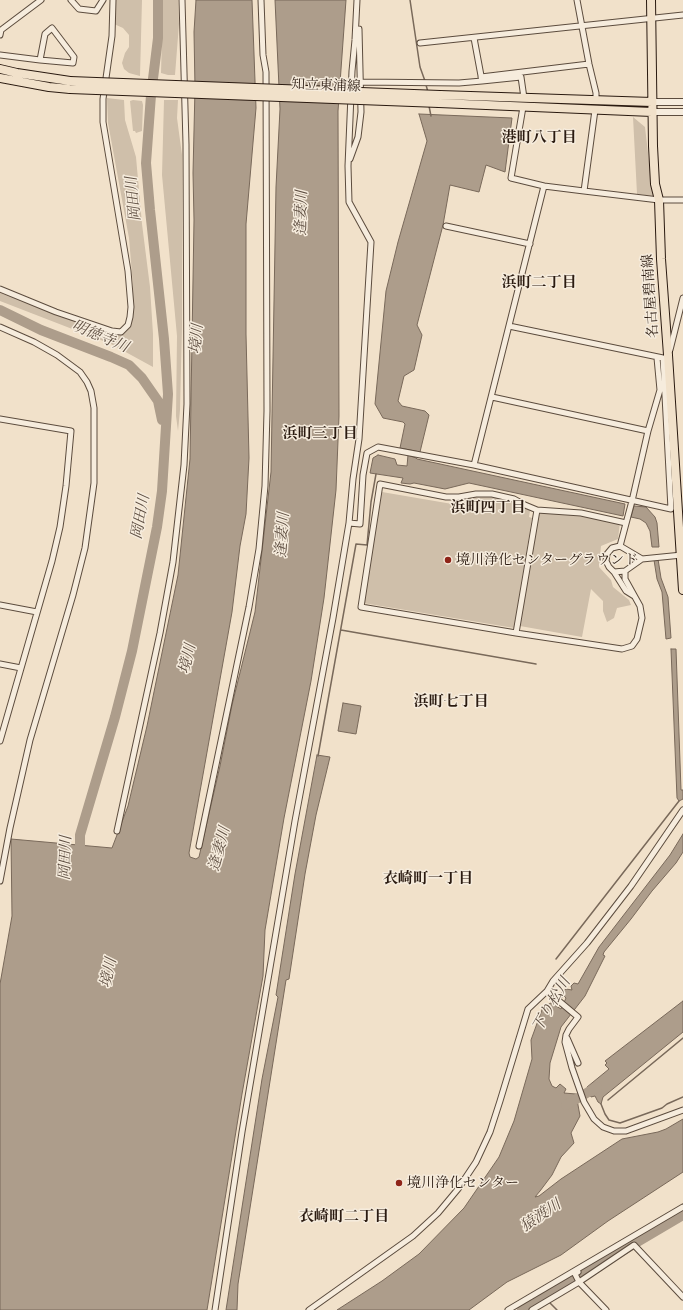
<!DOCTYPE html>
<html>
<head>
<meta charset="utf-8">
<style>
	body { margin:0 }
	canvas { display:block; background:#f1e1ca }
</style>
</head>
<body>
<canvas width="683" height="1310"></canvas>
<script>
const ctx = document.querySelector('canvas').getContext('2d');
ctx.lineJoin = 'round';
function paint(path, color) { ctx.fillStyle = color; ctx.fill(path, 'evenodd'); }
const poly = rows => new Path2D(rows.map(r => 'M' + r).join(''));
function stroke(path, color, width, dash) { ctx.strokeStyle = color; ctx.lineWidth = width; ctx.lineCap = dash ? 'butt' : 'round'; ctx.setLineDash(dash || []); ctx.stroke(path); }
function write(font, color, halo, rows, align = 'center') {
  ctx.font = font + ' "Gentium Book Plus","Noto Serif JP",serif'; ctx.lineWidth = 3; ctx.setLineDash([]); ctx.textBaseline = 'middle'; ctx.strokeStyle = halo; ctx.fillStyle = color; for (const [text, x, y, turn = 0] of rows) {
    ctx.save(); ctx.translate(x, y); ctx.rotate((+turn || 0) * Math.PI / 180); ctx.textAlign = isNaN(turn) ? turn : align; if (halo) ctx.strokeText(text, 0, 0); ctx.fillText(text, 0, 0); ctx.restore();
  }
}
paint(poly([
	[113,0,142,0,140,76,129,73,124,69,122,63,125,53,129,47,129,35,123,28,114,24],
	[163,0,178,0,179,24,175,75,168,75,161,73],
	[107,98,124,100,125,120,136,157,142,224,150,287,153,334,153,367,111,344,0,301,0,291,120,332,130,317,133,286,129,238,108,123],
	[133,100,142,101,143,105,142,131,136,133,135,131,133,131,130,101],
	[164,100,178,100,177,118,182,155,182,327,180,410,178,431,176,416,177,336,162,175],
	[633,117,645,127,653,196,637,194],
	[382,492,464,506,462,502,464,496,492,494,529,507,530,511,529,517,532,518,514,628,363,603],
	[540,510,581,513,620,522,618,539,601,546,599,567,611,580,613,587,629,600,631,605,617,608,614,618,607,622,603,611,603,601,591,589,582,637,520,626]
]), '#cfbfaa');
const water = poly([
	[196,0,252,0,256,108,246,224,246,334,249,458,246,514,240,546,232,612,189,853,190,857,196,859,199,857,220,766,232,705,255,612,271,472,276,187,280,109,275,0,346,0,338,111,339,416,336,490,324,598,311,681,284,818,265,930,263,976,242,1094,207,1310,0,1310,0,984,12,916,11,839,112,848,128,806,147,726,178,575,190,459,194,220,193,173,195,88,194,32,196,0],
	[419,114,512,118,505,172,486,165,479,192,450,185,443,225,417,325,422,335,414,370,404,376,398,401,402,406,425,411,429,415,420,452,400,448,405,424,403,422,383,418,375,404,386,291,398,242,427,141,419,114],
	[378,455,395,459,397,465,407,466,408,455,416,458,417,459,625,504,623,516,469,483,445,489,414,483,410,484,401,483,403,478,370,473,373,458,378,455],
	[634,506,646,507,655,517,657,523,659,547,652,547,650,531,646,523,640,519,631,517,634,506],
	[658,559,661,578,668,597,671,638,666,639,662,592,657,579,654,560,658,559],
	[671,649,676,649,681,790,683,790,683,799,679,801,677,798,671,649],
	[343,703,361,706,356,734,338,731,343,703],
	[317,755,330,757,316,815,305,874,289,979,286,980,238,1284,237,1310,226,1310,262,1079,278,997,276,995,295,874,317,755],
	[683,834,683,852,676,863,652,891,631,919,604,952,603,955,605,956,585,996,561,1027,550,1063,549,1079,552,1086,556,1088,560,1084,566,1089,564,1093,576,1094,580,1116,571,1133,574,1143,561,1157,552,1175,540,1191,535,1197,539,1196,561,1179,622,1139,658,1132,666,1129,683,1119,683,1172,608,1221,561,1255,507,1282,469,1310,337,1310,382,1281,419,1254,464,1208,499,1157,514,1121,532,1059,531,1040,543,1007,551,1003,561,1009,566,998,564,996,561,998,559,997,562,992,566,989,572,990,571,986,574,983,578,984,599,947,670,855,683,834],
	[683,1001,683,1032,603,1097,601,1104,598,1102,595,1096,591,1097,590,1095,586,1097,585,1091,588,1090,587,1087,609,1069,605,1065,607,1063,605,1061,683,1001]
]);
paint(water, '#ad9d8b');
stroke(water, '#79695a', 1);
stroke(poly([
	[410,0,420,67,425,81],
	[426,85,428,92],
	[429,106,431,116],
	[341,630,536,664],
	[318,756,356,544,367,545,371,502,376,474],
	[556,959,679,801],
	[608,1100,683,1038],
	[601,1104,605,1114,609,1120,620,1123,662,1108,667,1104,683,1097],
	[544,1297,557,1310]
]), '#79695a', 1.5);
stroke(poly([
	[0,310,41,330,111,357,129,365,142,378,158,401,162,420],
	[80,859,80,835,115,717,132,651,157,527,162,491,168,394,164,339,150,210,146,163,151,95,158,38,158,0],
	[566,1105,597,1087],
	[522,1310,683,1215]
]), '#ad9d8b', 10);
const minor = poly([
	[71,0,79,9,96,11,103,0],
	[577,0,589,64,596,93,596,101],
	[0,35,1,30,41,0],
	[474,38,482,81,521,77,524,98],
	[420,43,683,15],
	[0,55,40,60,73,63,74,57,52,28,45,34,40,60],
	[481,77,589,64],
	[361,82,459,83,482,81],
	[523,107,511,178,544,186,584,191],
	[595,110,584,191,659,200,683,200],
	[350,159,358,137,361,112,359,29],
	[446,226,530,244],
	[0,289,56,312,112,331,121,332,128,325,130,317,131,307,128,271,103,122,103,99,112,36,113,0],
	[509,326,663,358,671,509,474,465,544,186],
	[0,327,34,342,57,355,80,372,87,382,91,391,94,408,94,483,85,548,73,595,30,740,10,828,0,881],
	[670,350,683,298],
	[657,358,660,390,648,431,632,501,620,546,612,548,607,554,606,561,609,567,614,572,625,571,642,559,682,555],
	[492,397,648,431],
	[0,419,71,431,66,486,60,527,52,561,0,741],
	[537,510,525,505,514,499,492,494,476,494,459,497,446,497,380,484,361,607,516,633,622,649,632,646,637,639,642,618,640,606,625,579,625,571],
	[349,523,360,524,363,475,367,453,378,447,474,465],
	[620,546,642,559],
	[614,572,626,591,634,596],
	[0,605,37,612],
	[516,633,537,510,581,513,626,523],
	[0,664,21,668],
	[117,831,160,633,173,562,184,465,187,404,186,144,182,0],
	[199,846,249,607,259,549,265,486,267,411,266,72,263,55,261,0],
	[547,991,578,1017,569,1029,566,1035,565,1042,572,1068,584,1102,594,1119,603,1127,614,1131,626,1131,683,1110],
	[567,1038,578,1063],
	[578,1272,575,1274,579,1282,634,1245,683,1297],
	[215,1310,242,1132,295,821,333,618,349,523,353,479,359,439,371,242,349,202,348,166,352,71,355,40,357,0],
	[309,1310,413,1236,438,1213,458,1189,476,1162,490,1132,500,1101,528,1009,547,991,553,981,587,943,631,886,683,810],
	[508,1310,683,1207],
	[532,1310,579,1282,606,1310]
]);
const tertiary = poly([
	[652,102,683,102],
	[652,112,683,112]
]);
const primary = poly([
	[651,0,653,146,655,184,659,200,661,259,668,355,683,590],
	[0,69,17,73,70,81],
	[0,78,49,87,70,89],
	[440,95,652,102],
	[439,103,652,112]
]);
stroke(minor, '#5c4c3e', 7);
stroke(tertiary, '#5c4c3e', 8);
stroke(primary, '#2a1a10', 10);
stroke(minor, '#f6ecdd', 5);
stroke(tertiary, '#f6ecdd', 6);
stroke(primary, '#f1e1ca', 8);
const primaryBridge = poly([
	[70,81,440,95],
	[70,89,439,103]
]);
stroke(primaryBridge, '#2a1a10', 10, []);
stroke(primaryBridge, '#f1e1ca', 8);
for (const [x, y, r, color] of [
	[448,560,4,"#8f2418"],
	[399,1183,4,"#8f2418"]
]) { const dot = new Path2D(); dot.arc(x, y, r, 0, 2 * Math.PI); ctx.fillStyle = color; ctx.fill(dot); stroke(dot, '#f6ecdd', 1.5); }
write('14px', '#2a1a10', '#f6ecdd', [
	["知立東浦線",326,86,2],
	["名古屋碧南線",651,296,-94]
]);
write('14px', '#2a1a10', '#f6ecdd', [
	["境川浄化センターグラウンド",456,560],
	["境川浄化センター",407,1183]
], 'left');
write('bold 15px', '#2a1a10', '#f6ecdd', [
	["港町八丁目",539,138],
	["浜町二丁目",539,283],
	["浜町三丁目",320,434],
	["浜町四丁目",488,508],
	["浜町七丁目",451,702],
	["衣崎町一丁目",428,879],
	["衣崎町二丁目",344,1217]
]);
write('italic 15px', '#5e4e41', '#f6ecdd', [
	["岡田川",134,199,-95],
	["逢妻川",302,213,-89],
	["明徳寺川",100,337,23],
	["境川",197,339,-84],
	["岡田川",141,517,-79],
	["逢妻川",283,535,-86],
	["境川",188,659,-77],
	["逢妻川",220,849,-75],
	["岡田川",66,858,-88],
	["境川",109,973,-78],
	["下り松川",552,1005,-60],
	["猿渡川",541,1216,-34]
]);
</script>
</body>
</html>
